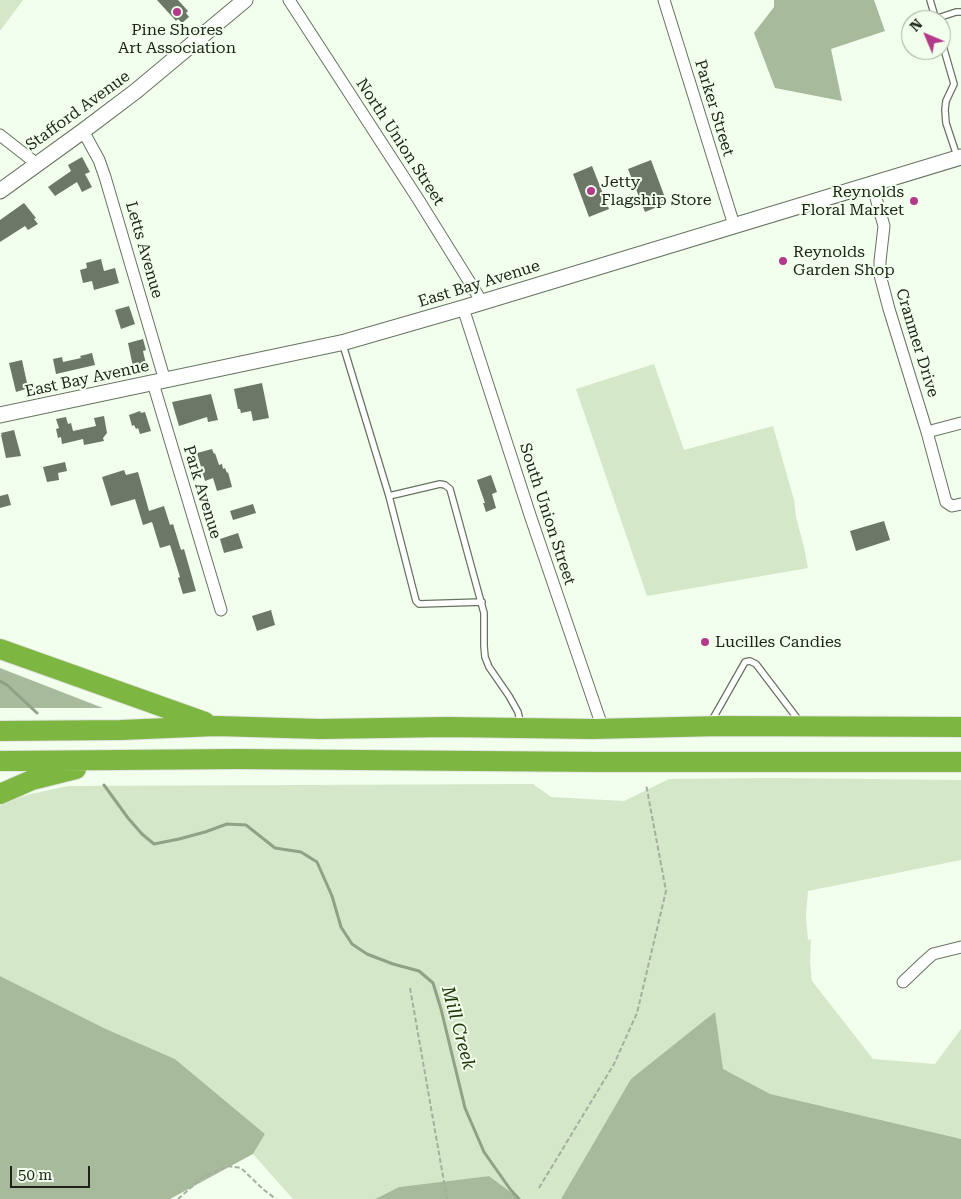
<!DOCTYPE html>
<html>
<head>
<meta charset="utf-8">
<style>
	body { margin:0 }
	#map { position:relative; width:961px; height:1199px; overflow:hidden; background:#f2ffec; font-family:"Roboto Serif",serif }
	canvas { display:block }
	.north { position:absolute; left:901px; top:10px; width:50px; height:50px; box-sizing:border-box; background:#f2ffec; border:1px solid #9da798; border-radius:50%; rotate:315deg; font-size:14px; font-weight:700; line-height:20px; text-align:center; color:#1e221b }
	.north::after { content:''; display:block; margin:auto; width:18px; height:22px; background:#b4398b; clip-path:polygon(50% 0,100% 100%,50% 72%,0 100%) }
	.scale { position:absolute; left:10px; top:1166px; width:80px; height:22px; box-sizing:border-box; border:2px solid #1e221b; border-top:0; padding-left:6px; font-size:15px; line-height:18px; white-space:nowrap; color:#1e221b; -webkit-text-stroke:4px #f2ffec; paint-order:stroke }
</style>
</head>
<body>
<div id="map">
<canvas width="961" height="1199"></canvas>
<div class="north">N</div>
<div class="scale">50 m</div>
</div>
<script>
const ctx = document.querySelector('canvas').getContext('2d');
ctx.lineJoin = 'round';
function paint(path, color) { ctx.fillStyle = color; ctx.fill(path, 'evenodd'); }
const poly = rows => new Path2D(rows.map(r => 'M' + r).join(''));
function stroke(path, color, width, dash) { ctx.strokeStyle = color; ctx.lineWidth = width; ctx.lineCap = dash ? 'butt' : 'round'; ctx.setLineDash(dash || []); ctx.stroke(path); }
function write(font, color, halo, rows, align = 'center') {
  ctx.font = font + ' "Roboto Serif",serif'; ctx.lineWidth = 4; ctx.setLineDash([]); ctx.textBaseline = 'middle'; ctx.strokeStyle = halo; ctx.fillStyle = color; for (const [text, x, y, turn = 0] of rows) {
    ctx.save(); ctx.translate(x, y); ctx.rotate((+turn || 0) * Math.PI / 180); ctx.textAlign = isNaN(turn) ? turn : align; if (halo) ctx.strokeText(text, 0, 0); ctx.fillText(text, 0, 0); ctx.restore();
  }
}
paint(poly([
	[0,0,23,0,0,31],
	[654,364,684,450,773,426,794,500,796,517,804,547,808,568,647,596,576,389],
	[775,778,961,780,961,860,808,891,806,916,808,940,811,939,810,962,812,981,873,1059,935,1064,961,1029,961,1199,520,1199,489,1176,399,1187,375,1199,293,1199,253,1154,265,1134,175,1059,106,1029,0,976,0,806,3,802,31,794,68,786,533,784,551,797,624,801,669,779]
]), '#d4e7c8');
paint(poly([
	[774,0,874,0,885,31,831,49,842,101,775,88,754,33,774,7],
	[0,668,103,708,0,708],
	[0,976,106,1029,175,1059,265,1134,253,1154,170,1199,0,1199],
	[715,1012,723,1069,770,1094,961,1139,961,1199,561,1199,631,1079],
	[489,1176,520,1199,375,1199,399,1187]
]), '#a7ba9c');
stroke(poly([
	[0,681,7,685,37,713],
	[104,785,128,818,142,834,154,844,179,839,205,832,227,824,246,825,275,848,301,852,317,862,332,896,341,927,352,944,367,954,393,964,419,971,433,983,441,1009,465,1108,484,1152,510,1189,519,1199]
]), '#90a285', 3);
paint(poly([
	[157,0,178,0,188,11,186,13,189,17,182,23,178,19,176,21],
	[82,157,90,172,85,174,92,187,82,192,77,182,55,196,48,187,71,171,68,165],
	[651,160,667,203,645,212,628,169],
	[592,166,609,209,589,217,573,174],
	[24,203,36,218,34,219,38,224,28,230,25,226,0,242,0,220],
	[101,259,104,271,115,268,119,283,94,290,92,281,83,283,80,270,87,268,86,263],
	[129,306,135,324,121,329,115,310],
	[143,339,146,350,143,351,146,364,133,367,128,343],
	[92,353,95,365,56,374,53,359,62,357,63,362,81,358,80,356],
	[22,360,27,383,24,384,26,389,16,392,9,363],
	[262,383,269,418,253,421,251,411,241,413,240,409,238,409,234,389],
	[211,394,218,420,208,422,207,417,179,426,172,402],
	[140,411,141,413,145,412,151,431,140,434,138,428,136,429,134,425,132,426,129,415],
	[104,416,107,433,103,438,104,441,84,445,83,439,62,444,61,437,58,438,56,429,59,428,56,419,66,417,68,424,71,423,73,431,96,426,94,418],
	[14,430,21,456,6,458,1,435,2,435,1,433],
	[212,449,214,454,215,453,219,465,222,464,223,469,225,468,227,473,228,472,232,487,217,491,213,478,205,481,197,453],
	[65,462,67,471,58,473,59,480,47,482,43,467],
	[124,470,126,475,138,472,149,511,164,506,170,525,173,524,181,550,184,549,196,591,183,594,178,578,180,577,170,545,160,548,152,522,143,525,135,499,111,506,102,477],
	[491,475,497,492,492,494,496,508,486,512,483,503,485,503,477,480],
	[8,494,11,505,0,508,0,496],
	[253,504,256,513,233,520,230,511],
	[884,521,890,540,856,551,850,531],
	[238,533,243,548,224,553,220,539],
	[271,610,275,625,257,631,252,616]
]), '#6d7767');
const service = poly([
	[930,0,936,20],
	[935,19,956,12,961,12],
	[941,39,954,84,946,101,945,110,946,123,957,156],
	[343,345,389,496,440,484,445,485,450,489,484,613,484,646,485,657,489,667,509,696,518,712,521,726],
	[389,496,416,601,419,604,482,602],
	[711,722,745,662,750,661,756,664,800,722]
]);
const minor = poly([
	[289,0,418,199,482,302],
	[664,0,734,225],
	[83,131,99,160,105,177,165,381],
	[0,135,37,164],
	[872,184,884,226,880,261,880,275,889,309,927,432,946,502,952,506,961,504],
	[463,308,530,515,603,729],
	[153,383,221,610],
	[927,432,961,423],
	[903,982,924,962,933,954,961,947]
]);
const tertiary = poly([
	[0,191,83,131,136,91,245,0],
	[0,415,345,342,463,308,961,157]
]);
const trunk = poly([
	[0,649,205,722],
	[0,731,121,730,216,726,320,729,447,727,592,729,721,726,961,727],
	[0,761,237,759,597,762,961,762],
	[0,794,32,780,76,769]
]);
stroke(service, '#687262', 8);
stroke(minor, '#687262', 13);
stroke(tertiary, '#687262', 17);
stroke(trunk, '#e4e4e4', 22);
stroke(poly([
	[410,988,447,1199],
	[539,1188,614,1064,637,1013,666,891,646,784],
	[178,1199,203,1177,228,1166,241,1168,264,1190,276,1199]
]), '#a5afa0', 2, [5, 2.5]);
stroke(service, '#fff', 5.5);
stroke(minor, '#fff', 11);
stroke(tertiary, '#fff', 15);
stroke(trunk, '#7eb642', 20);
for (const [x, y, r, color] of [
	[177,12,5,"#b4398b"],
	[591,191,5,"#b4398b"],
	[914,201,5,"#b4398b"],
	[783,261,5,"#b4398b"],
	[705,642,5,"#b4398b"]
]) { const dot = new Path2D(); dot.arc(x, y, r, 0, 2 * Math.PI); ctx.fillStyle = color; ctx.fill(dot); stroke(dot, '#f2ffec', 2); }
write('16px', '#1e221b', '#f2ffec', [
	["Pine Shores",177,30,"center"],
	["Art Association",177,48,"center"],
	["Jetty",601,182],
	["Flagship Store",601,200],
	["Reynolds",904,192,"right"],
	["Floral Market",904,210,"right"],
	["Reynolds",793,252],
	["Garden Shop",793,270],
	["Lucilles Candies",715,642]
], 'left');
write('16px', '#1e221b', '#f2ffec', [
	["Parker Street",714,108,73],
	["Stafford Avenue",78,111,-36],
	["North Union Street",400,142,57],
	["Letts Avenue",144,250,74],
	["East Bay Avenue",479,284,-17],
	["Cranmer Drive",917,343,73],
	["East Bay Avenue",87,379,-12],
	["Park Avenue",202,492,73],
	["South Union Street",547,514,72]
]);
write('italic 18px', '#1d3608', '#f2ffec', [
	["Mill Creek",458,1028,75]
]);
</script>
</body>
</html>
